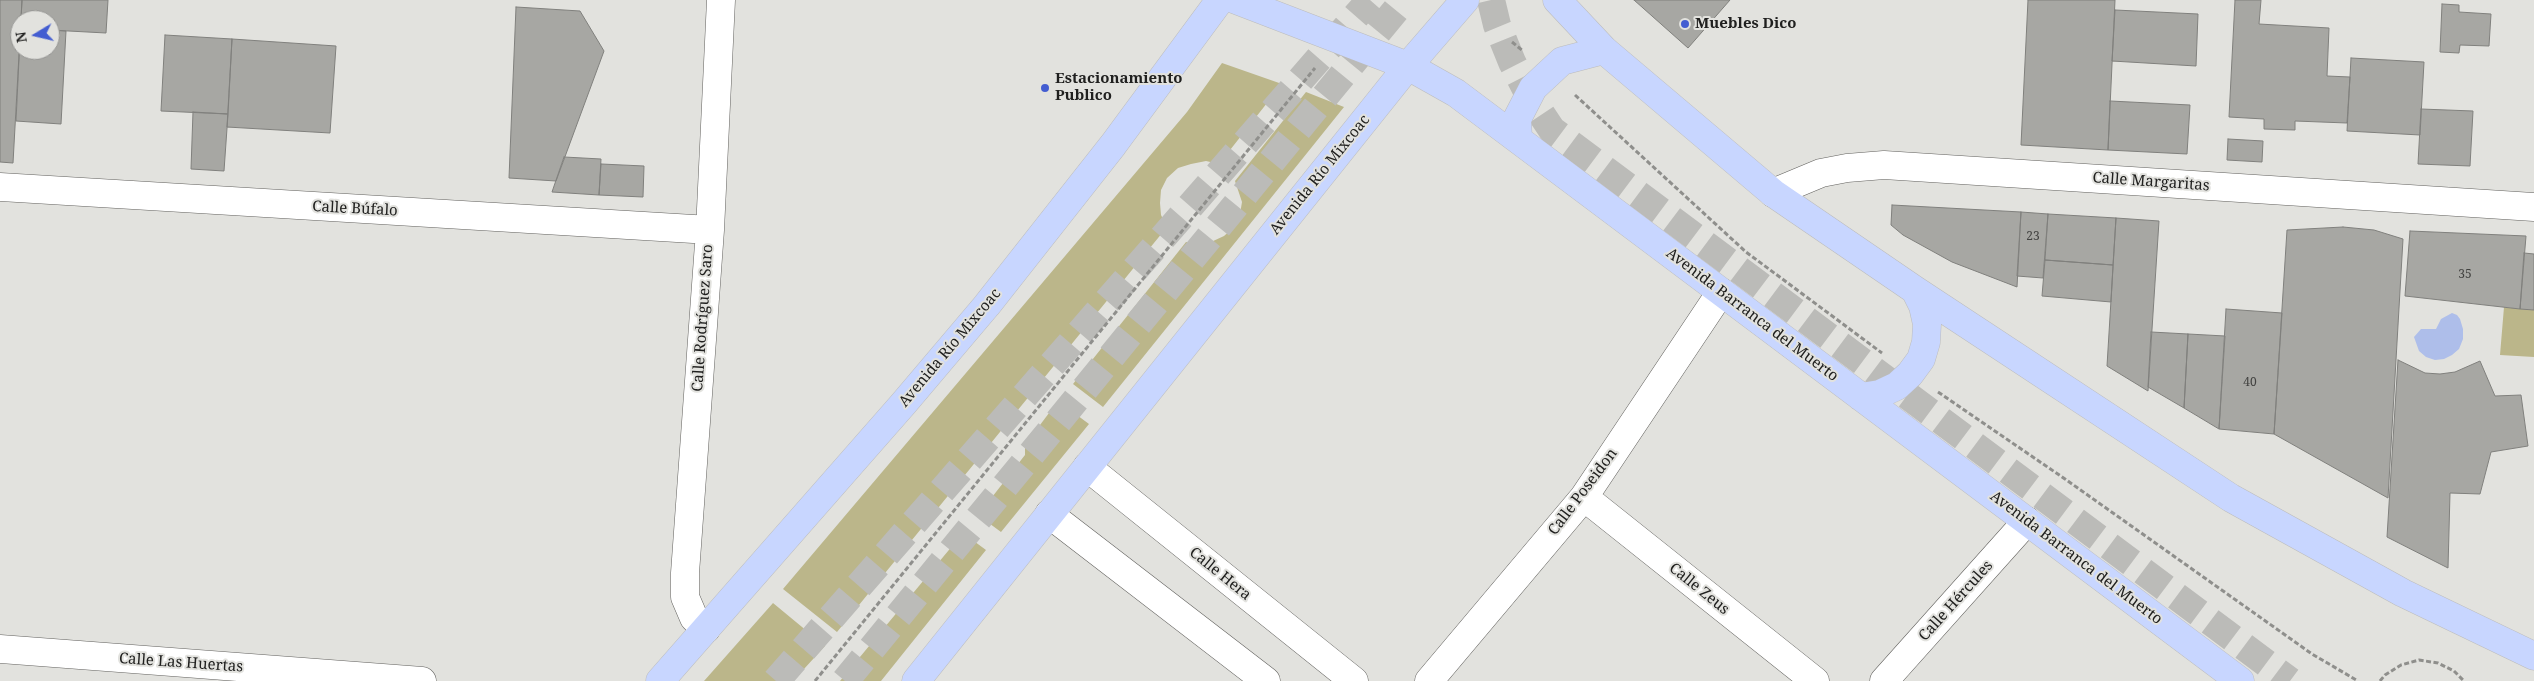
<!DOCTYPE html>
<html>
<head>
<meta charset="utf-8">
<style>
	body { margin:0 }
	#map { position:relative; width:2534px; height:681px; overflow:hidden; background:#e2e2de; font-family:"Noto Serif",serif }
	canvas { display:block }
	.north { position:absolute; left:10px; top:10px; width:50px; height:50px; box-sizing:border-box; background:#e2e2de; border:1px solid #949492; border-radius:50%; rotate:261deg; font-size:14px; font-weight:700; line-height:20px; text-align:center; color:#20201f }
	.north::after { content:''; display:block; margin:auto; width:18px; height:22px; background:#435dd1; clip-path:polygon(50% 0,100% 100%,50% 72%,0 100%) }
</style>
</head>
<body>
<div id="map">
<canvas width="2534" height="681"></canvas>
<div class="north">N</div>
</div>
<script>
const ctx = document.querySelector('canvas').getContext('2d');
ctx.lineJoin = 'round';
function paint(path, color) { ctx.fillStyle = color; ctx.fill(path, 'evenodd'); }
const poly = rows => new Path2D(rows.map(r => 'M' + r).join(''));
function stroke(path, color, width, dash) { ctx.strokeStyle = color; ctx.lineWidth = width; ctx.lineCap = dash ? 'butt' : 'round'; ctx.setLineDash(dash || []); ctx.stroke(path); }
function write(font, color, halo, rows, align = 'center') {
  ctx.font = font + ' "Noto Serif",serif'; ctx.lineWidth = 4; ctx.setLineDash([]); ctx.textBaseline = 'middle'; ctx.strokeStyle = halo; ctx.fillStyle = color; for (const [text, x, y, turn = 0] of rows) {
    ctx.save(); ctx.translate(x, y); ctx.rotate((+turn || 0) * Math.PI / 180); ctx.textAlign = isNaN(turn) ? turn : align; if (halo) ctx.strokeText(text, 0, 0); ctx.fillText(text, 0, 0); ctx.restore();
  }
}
paint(poly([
	[1222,63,1282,84,1219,164,1206,161,1191,164,1178,168,1167,178,1161,190,1160,203,1161,215,1167,227,837,632,783,589,1187,112],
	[1306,92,1344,107,1103,407,1073,384,1186,242,1199,244,1211,242,1224,236,1233,228,1240,214,1242,202,1235,181],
	[2504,307,2534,310,2534,357,2500,355],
	[1058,401,1089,424,1001,532,978,515,1025,455,1025,445],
	[963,533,986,550,881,681,840,681],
	[773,603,825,646,793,681,704,681]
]), '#bbb68a');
paint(poly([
	[2452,313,2457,315,2460,319,2463,329,2463,339,2459,349,2452,355,2444,359,2435,360,2426,357,2419,351,2414,337,2421,329,2436,329,2441,319]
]), '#aebeea');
const building = poly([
	[0,0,22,0,13,163,0,162,0,0],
	[22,0,108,0,106,33,50,30,50,20,21,20,22,0],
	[1634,0,1730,0,1688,48,1634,0],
	[2028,0,2115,0,2108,150,2021,145,2028,0],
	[2235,0,2261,0,2259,24,2329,28,2327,76,2350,77,2347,123,2295,121,2295,130,2264,129,2264,119,2229,117,2235,0],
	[2442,4,2459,5,2459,12,2491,14,2489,46,2460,45,2459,53,2440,52,2442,4],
	[516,7,580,11,604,51,556,181,509,178,516,7],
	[2115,10,2198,14,2196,66,2112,61,2115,10],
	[50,30,66,31,61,124,16,121,20,38,20,50,50,50,50,30],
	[165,35,232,39,228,114,161,111,165,35],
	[232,39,336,46,330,133,227,127,232,39],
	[2351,58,2424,62,2420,135,2347,131,2351,58],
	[2110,101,2190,105,2187,154,2108,150,2110,101],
	[2421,109,2473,111,2470,166,2418,164,2421,109],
	[193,112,228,114,224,171,191,169,193,112],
	[2228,139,2263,141,2262,162,2227,160,2228,139],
	[564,157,601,159,599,195,552,192,564,157],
	[601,164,644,166,643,197,599,195,601,164],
	[1892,205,2021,212,2017,287,1952,262,1903,235,1891,225,1892,205],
	[2021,212,2048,214,2043,278,2017,276,2021,212],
	[2048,214,2116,218,2113,265,2045,260,2048,214],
	[2116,218,2159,221,2148,391,2107,366,2116,218],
	[2343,227,2374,230,2403,239,2388,498,2274,434,2287,230,2343,227],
	[2410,231,2526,236,2520,309,2405,296,2410,231],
	[2524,253,2534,254,2534,310,2520,309,2524,253],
	[2045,260,2113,265,2111,302,2042,296,2045,260],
	[2226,309,2282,313,2274,434,2219,429,2226,309],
	[2151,332,2188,334,2184,408,2148,387,2151,332],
	[2188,334,2225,336,2219,429,2184,408,2188,334],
	[2398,360,2425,373,2440,374,2455,372,2480,361,2495,396,2521,395,2528,446,2491,452,2480,494,2450,493,2448,568,2387,537,2398,360]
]);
paint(building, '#a7a7a3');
stroke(building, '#80807d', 1);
stroke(poly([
	[1491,0,1497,25,1512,62,1530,97,1552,130,2290,681],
	[776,681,1370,0],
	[845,681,1404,0]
]), '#bbbbb8', 28, [28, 14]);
const minor = poly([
	[0,187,710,230],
	[1773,193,1821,173,1847,168,1884,165,2534,207],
	[1087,467,1354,681],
	[1584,497,1815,681],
	[1049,514,1266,681],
	[706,629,694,618,685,597,685,573,710,230,721,0],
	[0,649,422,681],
	[1429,681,1584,497,1721,292],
	[1884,681,2027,521]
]);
const major = poly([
	[1236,0,1408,66,1456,93,2240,681],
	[1557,0,1604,50,1773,193,1915,290,2231,498,2403,593,2534,656],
	[1518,139,1517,119,1533,88,1562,61,1604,50],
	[1861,397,1880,394,1897,386,1910,374,1921,359,1926,342,1927,324,1923,306,1915,290],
	[660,681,904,403,987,305,1113,145,1220,0],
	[916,681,1408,66,1465,0]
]);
stroke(minor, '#62615e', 29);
stroke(major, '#bcbcbc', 29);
stroke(poly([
	[1512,42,1523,51],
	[1575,95,1746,252,1882,353],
	[1938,392,2065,479,2312,654,2358,681],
	[815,681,1315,68],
	[2380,681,2385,675,2401,665,2419,660,2438,663,2454,671,2464,681]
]), '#8f8f8c', 3, [5, 2.5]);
stroke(minor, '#fff', 28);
stroke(major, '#c8d6ff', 28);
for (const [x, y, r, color] of [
	[1685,24,5,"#435dd1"],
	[1045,88,5,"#435dd1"]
]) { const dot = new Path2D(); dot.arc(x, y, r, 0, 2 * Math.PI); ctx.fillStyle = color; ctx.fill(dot); stroke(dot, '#e2e2de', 2); }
write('12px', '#424240', null, [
	["23",2033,237],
	["35",2465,275],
	["40",2250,383]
]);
write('bold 15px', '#20201f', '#e2e2de', [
	["Muebles Dico",1695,24],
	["Estacionamiento",1055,79],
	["Publico",1055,96]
], 'left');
write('15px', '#20201f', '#e2e2de', [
	["Avenida Río Mixcoac",1320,175,-51],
	["Calle Margaritas",2151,182,4],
	["Calle Búfalo",355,209,3],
	["Avenida Barranca del Muerto",1752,315,37],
	["Calle Rodríguez Saro",703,318,-86],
	["Avenida Río Mixcoac",950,348,-50],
	["Calle Poseidon",1583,492,-53],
	["Avenida Barranca del Muerto",2076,558,37],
	["Calle Hera",1220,574,39],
	["Calle Zeus",1699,589,39],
	["Calle Hércules",1956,601,-48],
	["Calle Las Huertas",181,663,4]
]);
</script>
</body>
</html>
